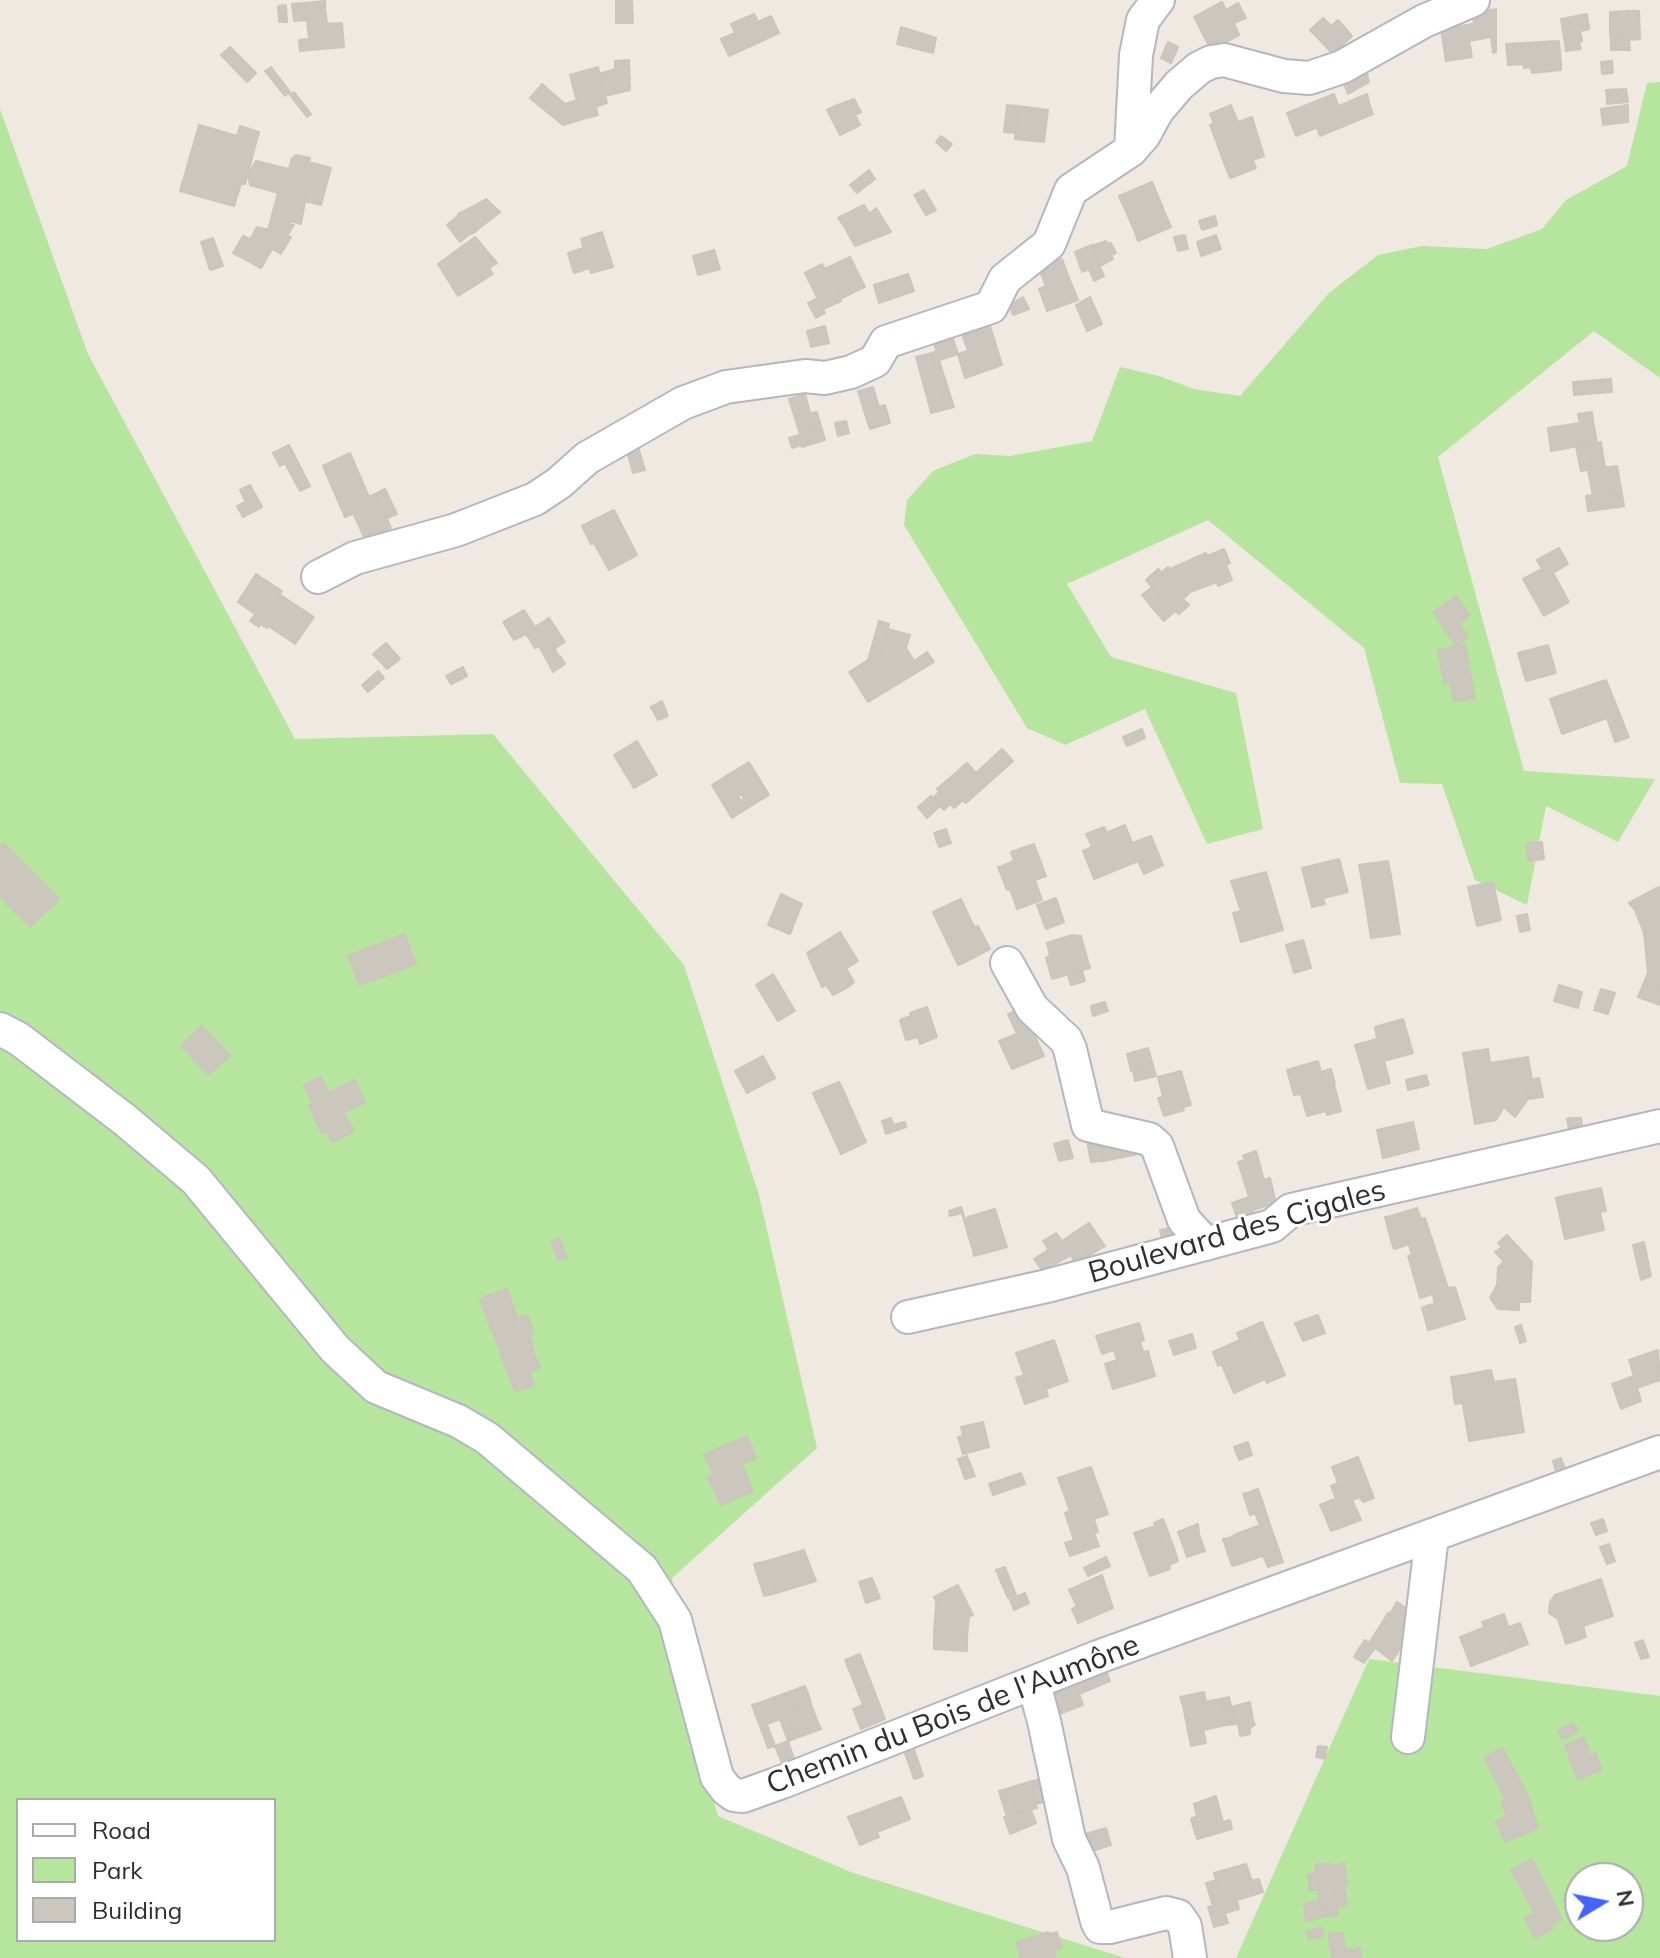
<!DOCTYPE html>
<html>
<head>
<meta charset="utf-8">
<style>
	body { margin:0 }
	#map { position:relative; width:1660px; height:1958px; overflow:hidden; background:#efe9e1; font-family:Mulish,sans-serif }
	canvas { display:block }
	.legend { position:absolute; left:16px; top:1798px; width:260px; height:144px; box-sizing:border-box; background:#fff; border:2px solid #ababab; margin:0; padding:10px 14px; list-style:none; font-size:24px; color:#2e2e2e }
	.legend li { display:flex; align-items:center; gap:16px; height:40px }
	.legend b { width:40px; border:2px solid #ababab }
	.north { position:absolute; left:1564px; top:1862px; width:80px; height:80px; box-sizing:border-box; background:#fff; border:2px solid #ababab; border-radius:50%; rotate:80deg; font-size:22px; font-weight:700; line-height:32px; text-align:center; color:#2e2e2e }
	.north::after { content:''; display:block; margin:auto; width:28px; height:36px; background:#4264fb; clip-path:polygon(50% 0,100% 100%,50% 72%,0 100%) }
</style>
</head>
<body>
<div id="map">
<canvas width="1660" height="1958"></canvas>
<ul class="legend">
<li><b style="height:10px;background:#fff"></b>Road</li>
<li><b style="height:22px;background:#b6e59e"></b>Park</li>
<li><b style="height:22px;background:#cbc7bf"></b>Building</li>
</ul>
<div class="north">N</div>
</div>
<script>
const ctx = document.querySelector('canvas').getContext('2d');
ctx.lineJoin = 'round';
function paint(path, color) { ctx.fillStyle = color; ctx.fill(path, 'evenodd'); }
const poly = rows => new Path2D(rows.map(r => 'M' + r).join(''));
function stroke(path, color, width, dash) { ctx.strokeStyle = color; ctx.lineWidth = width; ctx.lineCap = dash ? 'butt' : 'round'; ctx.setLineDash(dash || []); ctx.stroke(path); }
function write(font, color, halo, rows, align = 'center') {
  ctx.font = font + ' Mulish,sans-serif'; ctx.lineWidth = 6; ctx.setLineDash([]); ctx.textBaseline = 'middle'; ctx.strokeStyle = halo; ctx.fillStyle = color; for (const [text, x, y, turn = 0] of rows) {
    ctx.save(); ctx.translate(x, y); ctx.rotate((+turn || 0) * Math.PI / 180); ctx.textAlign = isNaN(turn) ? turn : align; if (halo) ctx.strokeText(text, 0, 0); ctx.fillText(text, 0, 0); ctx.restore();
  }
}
paint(poly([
	[1660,82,1660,378,1594,331,1438,457,1524,771,1655,779,1618,842,1546,806,1527,905,1475,880,1442,784,1400,783,1364,648,1208,520,1067,584,1111,657,1236,693,1263,829,1207,844,1145,709,1065,745,1027,728,904,525,907,500,933,471,975,454,1010,456,1092,441,1120,367,1159,376,1194,389,1240,396,1329,293,1378,255,1422,246,1487,249,1542,229,1566,200,1627,166,1647,83],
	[0,109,88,354,295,739,493,734,684,965,759,1195,817,1448,672,1578,691,1724,718,1816,851,1872,1125,1958,0,1958],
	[18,1800,274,1800,274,1940,18,1940],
	[1369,1659,1660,1696,1660,1958,1236,1958],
	[1580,1878,1628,1878,1628,1926,1580,1926]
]), '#b6e59e');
const building = poly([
	[616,0,632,0,633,23,616,23,616,0],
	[325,1,325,8,306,9,305,3,325,1],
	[1222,2,1226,10,1238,3,1246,18,1234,23,1239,35,1211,50,1194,17,1222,2],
	[305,3,307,20,294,21,292,4,305,3],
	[286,5,287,22,279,22,278,6,286,5],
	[325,8,327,24,342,23,344,47,310,50,306,9,325,8],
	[1496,9,1496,52,1493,53,1491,37,1469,41,1472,57,1446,61,1441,29,1474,24,1472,13,1496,9],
	[1628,11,1629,32,1610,33,1610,12,1628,11],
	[1628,11,1639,11,1640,39,1629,40,1628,11],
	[754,14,758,22,771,16,779,33,729,56,721,39,735,33,731,24,754,14],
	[1587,14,1589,29,1580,31,1582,41,1565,44,1561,19,1587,14],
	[1323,18,1331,26,1338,20,1352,36,1333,54,1310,30,1323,18],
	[901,27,936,38,933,53,897,44,901,27],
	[1629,32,1629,40,1611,41,1610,33,1629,32],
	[309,39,310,50,300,51,299,40,309,39],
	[1629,40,1630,50,1611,50,1611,41,1629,40],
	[1559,41,1561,64,1524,68,1523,64,1508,65,1506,44,1559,41],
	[1168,42,1178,47,1171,63,1161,58,1168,42],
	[1579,42,1581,49,1566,51,1565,44,1579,42],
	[230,47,256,73,247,82,221,55,230,47],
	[629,60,630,90,605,96,599,74,615,69,615,61,629,60],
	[1612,61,1613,73,1602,74,1601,62,1612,61],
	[1561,64,1561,70,1532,73,1531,68,1561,64],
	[271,67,290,92,285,96,265,71,271,67],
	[598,67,600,76,572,83,570,75,598,67],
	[1366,69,1369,82,1348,94,1342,79,1366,69],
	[600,76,607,103,580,112,572,83,600,76],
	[542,84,565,104,561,109,538,89,542,84],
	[538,89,561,109,565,104,577,100,583,119,563,125,530,98,538,89],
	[1626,89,1628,102,1607,104,1606,90,1626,89],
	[294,92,311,114,307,117,290,95,294,92],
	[1334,94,1343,117,1296,136,1287,113,1334,94],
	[1367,94,1370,106,1351,114,1346,103,1367,94],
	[854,99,861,112,855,115,860,125,848,131,835,106,854,99],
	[1346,103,1351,114,1343,117,1339,106,1346,103],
	[1007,105,1018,106,1016,133,1004,132,1007,105],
	[1231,105,1235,115,1214,124,1210,114,1231,105],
	[1628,105,1628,122,1603,125,1601,109,1628,105],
	[835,106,848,131,840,135,827,110,835,106],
	[1018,106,1048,110,1044,142,1015,139,1018,106],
	[1370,106,1373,114,1320,136,1317,128,1370,106],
	[596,107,598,115,583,119,581,111,596,107],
	[1235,115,1238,122,1252,117,1264,156,1253,160,1252,158,1226,168,1210,125,1235,115],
	[199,125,237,136,240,126,259,132,245,184,241,184,234,206,180,191,199,125],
	[941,136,952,144,946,151,936,142,941,136],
	[296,155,310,158,309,162,331,168,325,190,308,185,301,224,291,221,290,225,294,225,287,236,291,237,281,254,272,249,261,268,241,257,257,227,268,230,278,193,282,194,292,158,296,155],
	[1252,158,1256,168,1230,178,1226,168,1252,158],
	[256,161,289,169,282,194,250,185,248,174,256,161],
	[869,170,875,179,857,193,850,185,869,170],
	[1152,182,1167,218,1135,232,1119,196,1152,182],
	[308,185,325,190,321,205,304,201,308,185],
	[924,190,936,210,926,215,914,195,924,190],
	[486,199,500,212,486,223,472,207,486,199],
	[864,205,870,214,844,226,838,218,864,205],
	[472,207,486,223,472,234,458,214,472,207],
	[876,208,891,232,855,246,844,226,870,214,876,208],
	[459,215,471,233,460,242,447,225,459,215],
	[1215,216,1217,225,1202,230,1199,221,1215,216],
	[1167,218,1171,227,1138,241,1135,232,1167,218],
	[602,232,613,267,591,273,581,239,602,232],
	[1185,235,1188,249,1178,251,1174,237,1185,235],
	[1216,235,1221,249,1201,256,1197,242,1216,235],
	[243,236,250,239,241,257,233,253,243,236],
	[475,237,497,263,489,268,493,274,458,296,438,264,475,237],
	[213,238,223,266,210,270,201,242,213,238],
	[1106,241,1108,244,1111,243,1116,253,1111,255,1113,259,1100,266,1092,246,1106,241],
	[1092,245,1099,265,1082,272,1075,252,1092,245],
	[583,248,590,268,574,273,568,253,583,248],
	[714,250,720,269,698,275,693,256,714,250],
	[850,257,865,287,860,289,857,283,837,293,841,301,823,309,805,273,822,264,825,269,850,257],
	[1062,259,1071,283,1048,292,1039,268,1062,259],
	[1099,265,1104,276,1094,281,1089,269,1099,265],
	[908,274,914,291,879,303,874,285,908,274],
	[857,283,860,289,840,299,837,293,857,283],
	[1071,283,1078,300,1047,311,1039,289,1046,286,1048,292,1071,283],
	[1023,297,1029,309,1013,315,1009,305,1023,297],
	[1090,297,1102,324,1087,331,1076,305,1090,297],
	[818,298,825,313,816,318,808,303,818,298],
	[989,323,996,345,974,352,967,331,989,323],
	[825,326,829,343,811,347,807,331,825,326],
	[950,329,958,354,940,360,931,335,950,329],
	[968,332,974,352,996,345,1002,365,965,378,958,354,968,351,962,334,968,332],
	[936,351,954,407,931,413,930,408,945,403,932,353,936,351],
	[932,353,945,403,930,408,916,357,932,353],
	[1611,379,1612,392,1574,395,1573,382,1611,379],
	[873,387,879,407,864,411,858,391,873,387],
	[805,394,814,427,799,431,789,399,805,394],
	[885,405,890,423,870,429,864,411,885,405],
	[817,412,825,440,802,447,818,441,811,413,817,412],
	[1592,412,1593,421,1580,423,1578,414,1592,412],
	[846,421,849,433,838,436,835,423,846,421],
	[1593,421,1597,443,1583,445,1580,423,1593,421],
	[1580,423,1583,445,1557,450,1554,427,1580,423],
	[814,427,818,441,802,445,799,431,814,427],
	[1554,427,1557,450,1551,451,1548,428,1554,427],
	[799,435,802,445,792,448,789,438,799,435],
	[1601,442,1603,456,1590,458,1592,469,1581,471,1576,447,1601,442],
	[289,445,310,486,300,491,285,463,280,466,273,453,289,445],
	[638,447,645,470,633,473,627,451,638,447],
	[350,453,369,497,375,494,378,502,345,517,323,466,350,453],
	[1603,456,1605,467,1610,467,1614,493,1593,496,1588,470,1592,469,1590,458,1603,456],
	[1617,466,1624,506,1619,507,1617,491,1614,491,1610,467,1617,466],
	[250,485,262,507,243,517,237,506,246,502,240,490,250,485],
	[385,489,397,514,387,518,375,494,385,489],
	[1614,491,1617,491,1619,507,1588,511,1586,496,1614,491],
	[379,501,391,528,365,539,353,513,379,501],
	[614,510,637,555,609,570,594,543,591,544,582,526,614,510],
	[1559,548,1568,564,1553,573,1569,602,1544,616,1523,579,1542,569,1537,560,1559,548],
	[1224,549,1230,563,1226,565,1232,580,1218,586,1217,582,1190,592,1183,599,1189,605,1179,614,1175,611,1164,621,1150,605,1160,597,1152,587,1164,576,1161,573,1168,567,1170,569,1206,553,1207,556,1224,549],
	[1158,569,1164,576,1152,587,1146,580,1158,569],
	[256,574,282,591,277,598,282,602,282,607,302,619,288,639,268,626,267,628,260,624,259,627,250,621,255,614,238,602,256,574],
	[1152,587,1160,597,1150,605,1142,595,1152,587],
	[279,594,314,617,295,644,288,639,302,619,282,607,282,602,277,598,279,594],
	[1456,596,1470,616,1459,623,1468,637,1456,646,1433,612,1456,596],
	[524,610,535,627,549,618,565,642,554,649,546,633,535,639,539,646,535,648,526,634,514,640,503,622,524,610],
	[879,621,889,624,878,662,853,678,849,672,868,660,879,621],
	[888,629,910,635,906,648,914,661,927,652,934,662,868,702,853,678,878,662,888,629],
	[546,633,559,657,549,664,535,639,546,633],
	[386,643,400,659,387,669,373,654,386,643],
	[1465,645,1475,698,1454,702,1450,682,1444,683,1438,650,1465,645],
	[1548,645,1556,673,1526,681,1518,653,1548,645],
	[560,656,565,664,553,672,549,664,560,656],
	[463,667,467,676,451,684,446,676,463,667],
	[378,671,384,678,368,692,362,685,378,671],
	[1606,680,1629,737,1615,742,1607,718,1562,734,1550,699,1606,680],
	[662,701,668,716,658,720,651,707,662,701],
	[1142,729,1145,738,1127,746,1123,737,1142,729],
	[637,741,657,775,634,788,614,755,637,741],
	[1002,749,1013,761,966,803,963,800,954,808,937,789,967,763,976,773,1002,749],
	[749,762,769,795,746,809,741,801,744,799,742,794,738,796,726,776,749,762],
	[726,776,746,809,732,818,712,785,726,776],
	[939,792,950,804,944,810,933,798,939,792],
	[931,796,940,806,927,818,918,807,931,796],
	[1125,825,1132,843,1151,836,1163,865,1144,874,1138,861,1094,879,1083,851,1092,847,1089,840,1125,825],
	[1104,827,1107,833,1089,840,1086,834,1104,827],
	[946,829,951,843,939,847,934,833,946,829],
	[1542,842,1544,859,1528,861,1527,843,1542,842],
	[3,843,59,899,30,927,0,896,0,846,3,843],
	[1034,844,1046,876,1035,880,1042,900,1017,909,1002,866,1014,861,1011,852,1034,844],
	[1339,859,1348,892,1323,898,1325,904,1312,907,1302,868,1339,859],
	[1388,861,1391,876,1362,881,1359,865,1388,861],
	[1002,866,1010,889,1007,890,998,867,1002,866],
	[1266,872,1283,930,1241,942,1233,913,1241,911,1231,881,1266,872],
	[1391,876,1400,934,1371,938,1362,881,1391,876],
	[1493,882,1501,920,1477,926,1468,887,1493,882],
	[1659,887,1660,890,1660,992,1643,985,1648,973,1644,933,1635,910,1629,903,1659,887],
	[781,894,802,904,790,934,768,925,781,894],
	[1056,898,1064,922,1046,929,1037,905,1056,898],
	[961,899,974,927,978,926,990,949,963,963,937,910,961,899],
	[937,910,963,963,958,965,933,912,937,910],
	[1527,914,1530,930,1520,932,1517,916,1527,914],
	[840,932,858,961,839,973,848,987,833,995,826,985,822,987,807,953,840,932],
	[405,934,416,964,360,985,348,956,405,934],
	[1073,935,1081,936,1084,947,1070,950,1066,937,1073,935],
	[1066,937,1070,950,1084,947,1090,968,1052,979,1046,958,1050,956,1047,943,1066,937],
	[1303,940,1308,957,1291,962,1286,945,1303,940],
	[1308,957,1311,968,1294,973,1291,962,1308,957],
	[846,968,854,982,848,987,839,973,846,968],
	[1082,971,1085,981,1071,985,1068,975,1082,971],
	[773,974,795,1011,778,1021,756,985,773,974],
	[1559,985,1582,992,1578,1008,1554,1001,1559,985],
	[1643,985,1660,992,1660,1005,1638,997,1643,985],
	[1601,989,1615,993,1608,1014,1594,1010,1601,989],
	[1105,1002,1108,1011,1093,1016,1091,1006,1105,1002],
	[927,1007,937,1037,920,1044,910,1013,927,1007],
	[1023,1008,1037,1028,1032,1030,1044,1056,1012,1069,999,1041,1017,1034,1008,1014,1023,1008],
	[911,1016,918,1037,906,1040,900,1020,911,1016],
	[1403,1019,1413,1053,1384,1061,1390,1083,1368,1089,1355,1045,1377,1039,1375,1027,1403,1019],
	[202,1026,230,1056,208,1075,181,1045,202,1026],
	[1148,1048,1153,1065,1131,1071,1127,1054,1148,1048],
	[1488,1049,1490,1063,1528,1057,1532,1080,1525,1081,1528,1099,1515,1117,1504,1107,1496,1120,1475,1124,1463,1053,1488,1049],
	[763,1056,775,1078,747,1093,735,1071,763,1056],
	[1318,1061,1325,1087,1334,1084,1341,1111,1327,1115,1326,1111,1307,1116,1301,1094,1294,1095,1287,1070,1318,1061],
	[1153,1065,1156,1076,1135,1081,1133,1070,1153,1065],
	[1331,1069,1335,1084,1325,1087,1321,1072,1331,1069],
	[1181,1071,1191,1105,1183,1107,1184,1110,1164,1116,1158,1098,1163,1097,1158,1077,1181,1071],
	[1426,1075,1429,1085,1408,1090,1406,1080,1426,1075],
	[321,1077,329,1093,355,1080,365,1102,343,1113,354,1131,332,1142,326,1131,322,1133,309,1105,313,1104,304,1085,321,1077],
	[1539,1078,1543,1097,1528,1099,1525,1081,1539,1078],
	[839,1082,844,1092,818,1104,813,1093,839,1082],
	[844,1092,861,1131,836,1143,818,1104,844,1092],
	[891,1118,893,1125,905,1122,906,1127,886,1134,882,1121,891,1118],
	[1571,1118,1581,1118,1583,1131,1570,1134,1567,1119,1571,1118],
	[1413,1122,1419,1149,1383,1158,1377,1130,1413,1122],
	[1085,1129,1152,1151,1114,1159,1110,1140,1088,1146,1085,1129],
	[861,1131,866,1142,841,1154,836,1143,861,1131],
	[1068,1140,1073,1158,1059,1161,1054,1144,1068,1140],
	[1110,1140,1114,1159,1103,1161,1100,1144,1110,1140],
	[1100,1144,1103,1161,1091,1162,1088,1146,1100,1144],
	[1256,1151,1264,1180,1270,1178,1276,1203,1253,1210,1238,1162,1245,1160,1243,1156,1256,1151],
	[1601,1188,1606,1211,1600,1212,1604,1230,1565,1239,1561,1221,1568,1219,1563,1196,1601,1188],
	[1563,1196,1568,1219,1561,1221,1556,1198,1563,1196],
	[1249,1197,1253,1212,1237,1218,1232,1203,1249,1197],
	[961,1207,965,1219,969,1218,974,1236,969,1238,962,1213,950,1216,949,1211,961,1207],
	[1417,1208,1421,1219,1425,1218,1448,1288,1455,1287,1420,1298,1408,1256,1412,1255,1409,1245,1403,1232,1397,1235,1391,1216,1417,1208],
	[995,1209,1005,1241,973,1250,969,1238,974,1236,968,1217,995,1209],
	[1391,1216,1397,1235,1390,1237,1385,1217,1391,1216],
	[1089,1223,1105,1246,1088,1256,1085,1250,1092,1245,1081,1228,1089,1223],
	[1179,1226,1183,1243,1164,1247,1160,1230,1179,1226],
	[1081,1228,1092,1245,1085,1250,1088,1256,1076,1264,1062,1241,1081,1228],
	[1403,1232,1407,1245,1394,1249,1390,1237,1403,1232],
	[1056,1233,1062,1241,1049,1250,1043,1241,1056,1233],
	[1507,1235,1532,1262,1530,1302,1519,1302,1519,1310,1498,1309,1490,1298,1497,1285,1498,1267,1504,1262,1495,1252,1502,1247,1498,1243,1507,1235],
	[559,1238,567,1257,558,1260,551,1242,559,1238],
	[1005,1241,1007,1247,974,1256,973,1250,1005,1241],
	[1062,1241,1071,1255,1043,1271,1034,1259,1062,1241],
	[1644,1242,1651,1276,1641,1280,1633,1245,1644,1242],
	[1455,1287,1465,1319,1436,1328,1429,1305,1435,1304,1433,1296,1455,1287],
	[507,1289,518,1319,491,1329,480,1299,507,1289],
	[1429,1305,1436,1328,1428,1330,1422,1308,1429,1305],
	[527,1315,534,1333,518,1338,512,1321,527,1315],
	[1318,1315,1325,1333,1303,1341,1295,1323,1318,1315],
	[512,1321,518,1338,530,1335,535,1357,505,1365,492,1329,512,1321],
	[1262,1322,1265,1329,1247,1337,1254,1353,1235,1362,1233,1357,1218,1366,1213,1352,1240,1340,1237,1333,1262,1322],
	[1139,1323,1144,1340,1140,1342,1143,1352,1148,1351,1155,1376,1113,1389,1105,1364,1117,1360,1114,1350,1102,1354,1096,1336,1139,1323],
	[1521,1325,1526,1341,1520,1343,1515,1327,1521,1325],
	[1265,1329,1285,1375,1267,1383,1265,1379,1234,1393,1221,1363,1233,1357,1235,1362,1254,1353,1247,1337,1265,1329],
	[1192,1334,1196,1348,1174,1355,1169,1341,1192,1334],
	[1054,1340,1068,1381,1031,1394,1016,1353,1054,1340],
	[1658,1350,1660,1380,1637,1388,1641,1401,1621,1409,1612,1384,1634,1376,1629,1360,1658,1350],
	[535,1357,540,1368,529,1372,534,1386,515,1391,505,1365,535,1357],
	[1491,1370,1494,1382,1515,1379,1524,1432,1469,1441,1458,1376,1491,1370],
	[1024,1375,1031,1394,1046,1389,1048,1396,1025,1404,1016,1378,1024,1375],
	[1458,1376,1463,1403,1455,1404,1451,1377,1458,1376],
	[983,1422,989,1447,963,1454,958,1437,963,1436,961,1427,983,1422],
	[747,1436,756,1458,742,1464,753,1491,728,1502,704,1455,747,1436],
	[1248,1442,1252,1455,1239,1460,1234,1447,1248,1442],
	[967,1456,975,1476,965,1479,958,1459,967,1456],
	[1358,1457,1374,1498,1363,1502,1360,1497,1352,1500,1361,1520,1331,1531,1325,1516,1337,1511,1332,1500,1336,1499,1331,1486,1338,1483,1332,1467,1358,1457],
	[1561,1458,1566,1472,1557,1475,1553,1461,1561,1458],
	[1091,1467,1108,1514,1094,1519,1098,1532,1094,1533,1099,1546,1070,1556,1065,1543,1074,1540,1065,1513,1070,1511,1065,1497,1083,1490,1076,1472,1091,1467],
	[1076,1472,1083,1490,1065,1497,1058,1478,1076,1472],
	[1021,1473,1025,1484,993,1495,989,1484,1021,1473],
	[716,1475,728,1502,721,1505,708,1478,716,1475],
	[1258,1489,1265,1509,1257,1512,1250,1492,1258,1489],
	[1250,1492,1257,1512,1250,1515,1243,1494,1250,1492],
	[1332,1500,1337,1511,1325,1516,1320,1505,1332,1500],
	[1265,1509,1269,1522,1260,1526,1255,1513,1265,1509],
	[1163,1519,1168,1532,1159,1536,1154,1523,1163,1519],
	[1603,1519,1607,1531,1596,1535,1591,1523,1603,1519],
	[1269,1522,1279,1550,1245,1562,1236,1534,1269,1522],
	[1198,1524,1199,1534,1181,1540,1178,1532,1198,1524],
	[1155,1526,1166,1555,1145,1563,1134,1533,1155,1526],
	[1168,1532,1175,1551,1166,1555,1159,1536,1168,1532],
	[1199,1534,1205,1551,1187,1557,1181,1540,1199,1534],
	[1236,1534,1245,1562,1239,1564,1229,1538,1236,1534],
	[1229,1538,1239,1564,1232,1566,1223,1539,1229,1538],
	[1609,1544,1615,1561,1607,1564,1600,1547,1609,1544],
	[804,1550,816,1581,776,1593,767,1561,804,1550],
	[1279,1550,1283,1562,1268,1567,1263,1555,1279,1550],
	[1175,1551,1178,1561,1169,1565,1170,1569,1150,1576,1145,1563,1175,1551],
	[1106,1557,1110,1566,1088,1576,1084,1568,1106,1557],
	[767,1561,776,1593,764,1596,754,1564,767,1561],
	[1005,1567,1016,1595,1008,1598,996,1570,1005,1567],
	[1102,1575,1113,1608,1078,1623,1072,1609,1077,1606,1069,1590,1102,1575],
	[872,1578,880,1598,866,1603,859,1582,872,1578],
	[1601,1579,1613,1616,1583,1626,1586,1637,1566,1644,1558,1619,1549,1613,1550,1602,1555,1595,1601,1579],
	[958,1585,973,1615,963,1619,962,1637,967,1637,967,1651,934,1649,934,1635,944,1635,944,1618,934,1597,958,1585],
	[1025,1593,1029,1603,1014,1610,1010,1600,1025,1593],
	[1397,1602,1412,1612,1405,1624,1390,1614,1397,1602],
	[936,1603,944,1618,944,1635,934,1635,936,1603],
	[1388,1613,1405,1624,1391,1648,1373,1637,1388,1613],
	[1504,1614,1507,1623,1486,1631,1482,1622,1504,1614],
	[969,1616,967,1637,962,1637,963,1619,969,1616],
	[1507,1623,1517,1648,1513,1650,1503,1624,1507,1623],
	[1520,1623,1528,1644,1517,1648,1509,1627,1520,1623],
	[1405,1624,1413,1628,1398,1652,1391,1648,1405,1624],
	[1503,1624,1513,1650,1471,1666,1460,1637,1485,1627,1486,1631,1503,1624],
	[1373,1637,1398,1652,1392,1661,1369,1643,1373,1637],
	[1365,1640,1375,1648,1369,1656,1358,1650,1365,1640],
	[1643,1640,1649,1657,1641,1659,1635,1643,1643,1640],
	[1358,1650,1369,1656,1364,1663,1354,1657,1358,1650],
	[860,1654,885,1719,861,1729,853,1709,863,1705,845,1660,860,1654],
	[1104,1664,1110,1681,1079,1694,1073,1676,1104,1664],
	[1073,1676,1083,1705,1051,1717,1042,1688,1073,1676],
	[805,1686,810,1699,777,1711,780,1719,767,1724,759,1703,805,1686],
	[1204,1692,1206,1703,1183,1706,1180,1697,1204,1692],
	[1229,1697,1235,1724,1226,1725,1220,1699,1229,1697],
	[810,1699,811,1704,787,1713,787,1716,780,1719,777,1711,810,1699],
	[1220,1699,1226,1725,1203,1730,1206,1743,1191,1746,1183,1706,1220,1699],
	[1250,1702,1253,1720,1235,1724,1231,1707,1250,1702],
	[759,1703,775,1746,768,1748,752,1705,759,1703],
	[811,1704,818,1723,793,1732,787,1713,811,1704],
	[787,1716,796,1738,788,1741,780,1719,787,1716],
	[1253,1720,1255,1725,1250,1728,1250,1734,1240,1736,1238,1723,1253,1720],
	[818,1723,821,1729,796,1738,793,1732,818,1723],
	[1573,1723,1578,1731,1563,1739,1558,1731,1573,1723],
	[1584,1737,1590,1755,1571,1763,1565,1745,1584,1737],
	[788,1741,794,1759,782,1763,775,1746,788,1741],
	[913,1746,923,1776,914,1779,904,1750,913,1746],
	[1318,1746,1327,1747,1325,1759,1316,1757,1318,1746],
	[1502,1748,1527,1794,1538,1828,1505,1842,1496,1821,1507,1816,1501,1802,1506,1799,1484,1758,1502,1748],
	[1596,1753,1602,1770,1578,1779,1571,1763,1596,1753],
	[1040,1779,1047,1801,1036,1804,1029,1782,1040,1779],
	[1029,1782,1037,1808,1018,1813,1010,1788,1029,1782],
	[1010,1788,1018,1813,1007,1817,999,1791,1010,1788],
	[1216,1796,1223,1822,1230,1820,1232,1829,1197,1839,1191,1819,1197,1816,1194,1804,1216,1796],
	[901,1797,910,1819,877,1832,879,1837,860,1845,848,1817,901,1797],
	[1031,1810,1036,1823,1010,1834,1004,1817,1031,1810],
	[1106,1828,1111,1845,1083,1854,1075,1837,1106,1828],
	[1532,1859,1555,1904,1541,1911,1548,1926,1551,1925,1553,1929,1535,1938,1525,1918,1535,1913,1511,1870,1532,1859],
	[1329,1863,1337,1907,1321,1909,1315,1865,1329,1863],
	[1344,1863,1347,1885,1334,1887,1330,1866,1344,1863],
	[1246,1864,1252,1881,1259,1879,1263,1892,1237,1900,1239,1909,1225,1913,1228,1923,1214,1927,1208,1907,1223,1903,1214,1873,1246,1864],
	[1317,1873,1320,1889,1310,1891,1308,1875,1317,1873],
	[1216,1880,1223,1903,1213,1906,1206,1883,1216,1880],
	[1344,1886,1347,1905,1337,1907,1334,1887,1344,1886],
	[1320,1901,1323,1917,1306,1921,1304,1904,1320,1901],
	[1555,1904,1562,1919,1548,1926,1541,1911,1555,1904],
	[1337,1907,1338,1915,1323,1917,1321,1909,1337,1907],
	[1322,1928,1323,1937,1308,1939,1307,1931,1322,1928],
	[1048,1932,1056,1958,1020,1958,1017,1942,1048,1932],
	[1057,1932,1062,1948,1054,1951,1049,1934,1057,1932],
	[1343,1933,1345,1950,1331,1952,1329,1934,1343,1933],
	[1360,1948,1361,1958,1332,1958,1331,1952,1360,1948]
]);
paint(building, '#cbc7bf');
stroke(building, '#cbc5ba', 2);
const minor = poly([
	[1131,150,1136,55,1143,20,1158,0],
	[318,577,355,558,456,530,535,499,559,483,587,458,683,403,726,387,805,376,825,378,851,372,875,361,886,342,991,307,1005,279,1049,244,1071,190,1131,150,1144,135,1157,111,1179,85,1199,68,1211,62,1224,60,1284,76,1309,78,1342,67,1424,21,1473,0],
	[1007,963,1032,1008,1066,1040,1070,1049,1088,1125,1149,1139,1157,1146,1184,1220,1206,1244],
	[0,1029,19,1039,125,1120,196,1180,335,1349,376,1387,458,1421,487,1438,642,1569,675,1620,717,1777,726,1789,734,1795,743,1796,782,1782,1098,1657,1660,1452],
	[908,1317,1047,1286,1272,1226,1291,1210,1660,1126],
	[1034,1684,1044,1721,1069,1839,1083,1868,1097,1921,1100,1927,1110,1927,1166,1913,1178,1916,1185,1926,1190,1958],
	[1408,1737,1432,1536]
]);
stroke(minor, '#b4b7c1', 36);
stroke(minor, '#fff', 32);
write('30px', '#2e2e2e', '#fff', [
	["Boulevard des Cigales",1237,1232,-16],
	["Chemin du Bois de l'Aumône",953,1715,-21]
]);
</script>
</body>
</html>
